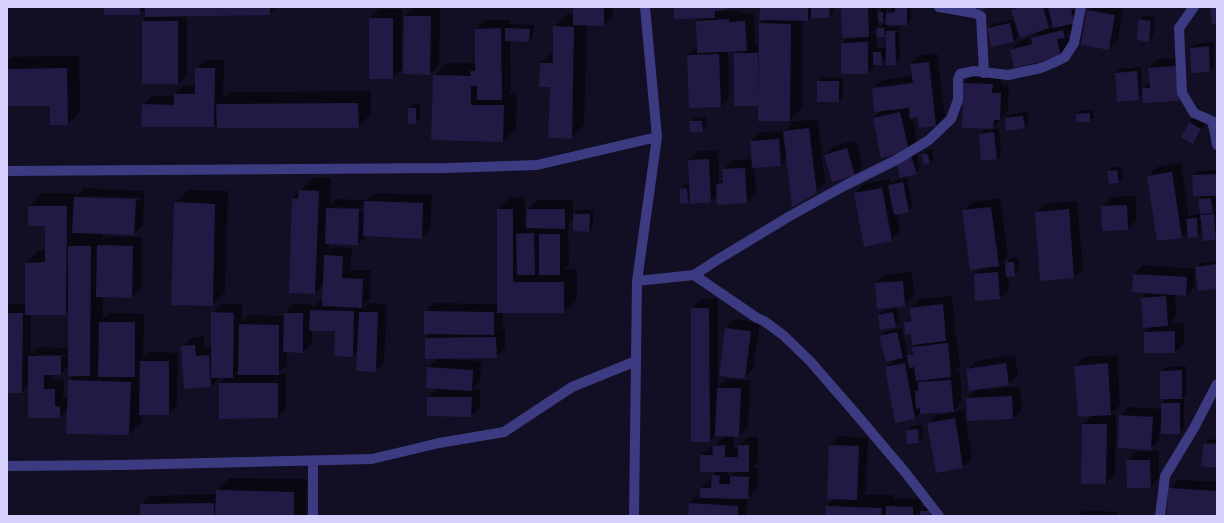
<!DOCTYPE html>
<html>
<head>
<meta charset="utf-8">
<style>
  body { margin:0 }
  #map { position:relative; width:1224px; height:523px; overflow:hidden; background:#120e23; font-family:Quicksand,sans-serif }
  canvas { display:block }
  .frame { position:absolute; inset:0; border:8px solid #d5d0fe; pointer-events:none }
</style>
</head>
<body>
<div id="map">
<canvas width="1224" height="523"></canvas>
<div class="frame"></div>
</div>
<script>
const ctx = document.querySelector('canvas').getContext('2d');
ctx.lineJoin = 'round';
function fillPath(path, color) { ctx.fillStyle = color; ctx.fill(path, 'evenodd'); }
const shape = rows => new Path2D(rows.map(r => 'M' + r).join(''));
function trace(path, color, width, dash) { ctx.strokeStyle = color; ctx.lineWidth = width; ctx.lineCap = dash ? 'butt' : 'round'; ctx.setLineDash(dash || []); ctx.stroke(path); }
const shadow = shape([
  [105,7,276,7,270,14,187,15,187,75,178,84,143,21,148,16,146,8,140,14],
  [414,7,440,8,439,65,430,74,405,16],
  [574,7,613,7,613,16,604,25,587,25,584,125,571,138,541,63,554,50,554,27,567,14,574,14],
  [675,7,729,7,725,11,738,11,738,13,754,13,755,41,752,44,760,45,760,23,764,19,761,7,834,7,833,13,829,17,811,17,807,20,803,20,802,107,790,120,759,103,757,105,735,53,738,50,728,51,729,97,720,106,688,55,697,46,697,21,701,17],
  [843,7,877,7,878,27,871,34,876,34,877,50,878,48,887,48,887,34,884,36,878,29,883,24,887,24,887,17,883,21,879,12,884,8,887,8,887,13,892,9,896,8,896,7,911,7,911,20,906,24,888,24,889,30,891,27,899,27,899,30,890,30,890,32,899,32,900,59,895,64,887,58,881,64,877,64,868,73,842,43,849,37,842,9],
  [1016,7,1082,7,1072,22,1073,28,1067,34,1070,47,1061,56,1011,50,1020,41,1031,38,1040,30,1016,25,1018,36,1014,41,988,28,993,24,1015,19,1012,11],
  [1053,23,1054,26,1049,27,1051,24],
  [1092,7,1123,7,1118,40,1109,49,1088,11],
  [379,9,402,9,402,69,393,78,370,78,370,18],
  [1144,16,1155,17,1153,36,1149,41,1139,20],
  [485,20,510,20,510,24,534,25,533,36,529,41,510,41,511,90,508,93,517,93,516,128,503,141,432,139,434,76,447,63,476,63,476,29],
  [1213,42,1214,66,1210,71,1191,48,1195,44],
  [937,53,945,116,936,125,919,116,912,117,917,141,908,150,874,118,882,110,873,89,882,80,913,76,911,64,920,55],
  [79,56,80,111,68,124,51,104,7,105,7,62,12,57],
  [1185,57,1187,91,1178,100,1143,94,1138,99,1116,73,1120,69,1141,67,1142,90,1150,82,1149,68,1158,59],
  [205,60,224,60,223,99,230,92,371,91,371,114,358,127,218,123,214,126,143,105,152,96,175,96,175,94,184,85,196,85,196,69],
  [973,74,1001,75,1001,84,1009,85,1008,110,992,129,964,83],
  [822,77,843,77,843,97,839,101,818,82],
  [414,104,420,104,420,119,415,123,409,109],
  [1081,110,1094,110,1094,117,1090,121,1077,114],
  [1027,112,1029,123,1025,128,1006,118,1010,114],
  [695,117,706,117,707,126,703,131,690,122],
  [1194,118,1205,124,1197,138,1193,143,1190,123],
  [818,119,825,183,816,192,787,158,781,165,754,167,756,194,747,202,718,194,711,201,690,199,687,202,681,189,685,185,690,184,689,160,698,151,718,150,719,183,724,178,723,170,732,161,752,159,751,141,760,132,784,131,793,122],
  [999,128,1001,154,997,159,980,134,984,130],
  [856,140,863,166,854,175,825,155,834,146],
  [931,149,934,158,929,162,922,155,926,151],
  [916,152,920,168,916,173,897,161],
  [1181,163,1189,218,1191,215,1201,214,1199,200,1203,195,1193,175,1198,171,1217,170,1217,195,1215,195,1217,208,1214,211,1217,210,1217,238,1216,239,1203,231,1198,236,1188,230,1182,237,1148,176,1157,167],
  [1113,167,1121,167,1123,178,1118,182,1108,172],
  [312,178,331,178,330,205,336,199,367,200,374,193,432,195,430,229,421,238,366,236,358,244,329,243,329,252,334,247,352,248,350,270,371,270,370,298,363,305,363,309,368,303,387,304,384,362,375,371,358,351,353,356,336,330,312,330,312,343,303,352,287,351,287,365,278,374,286,374,286,409,277,417,220,418,220,383,226,377,220,377,211,386,182,347,191,338,204,336,204,347,212,347,212,313,221,304,242,304,242,323,249,315,285,316,285,313,294,304,312,305,312,309,320,301,323,301,324,284,315,293,293,199],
  [334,207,364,208,364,210,334,209],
  [240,370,239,374,235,374],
  [907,178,913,207,908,211,897,213,900,231,891,240,855,193,864,184,890,179,891,183,894,181],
  [84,188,144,191,143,225,134,234,103,233,103,240,107,237,142,237,141,288,132,297,103,296,103,319,109,313,144,314,143,359,150,352,178,353,177,405,168,414,142,414,142,422,129,434,68,409,60,417,29,384,21,392,7,392,7,304,26,304,26,263,39,250,46,250,46,225,29,206,42,193,78,194],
  [82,196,141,198,140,200,82,198],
  [69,310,69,348,38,347,31,355,31,314,66,314],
  [37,355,66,355,66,357,37,357],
  [69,365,75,375,69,381,69,398,63,398,64,381,52,380,53,374,61,374],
  [188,190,228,191,225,292,212,305,175,203],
  [1136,196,1136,220,1127,229,1102,206,1111,197],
  [510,197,525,197,525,225,527,225,528,209,537,200,573,200,573,215,578,210,594,210,593,226,589,231,574,218,567,225,568,225,569,265,564,269,577,269,577,299,564,312,503,312,503,325,499,329,505,329,505,348,496,357,454,358,454,360,482,361,480,381,472,389,480,389,480,407,471,416,428,415,428,397,438,388,428,368,438,358,426,338,431,333,425,312,434,303,498,304,498,210],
  [1000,198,1008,256,1000,264,1006,263,1011,258,1018,258,1019,271,1014,275,1008,276,1009,289,1000,298,976,300,975,274,981,268,963,211,972,202],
  [1077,201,1083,269,1074,277,1036,213,1045,204],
  [1217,261,1217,288,1195,271,1195,286,1186,295,1175,294,1176,316,1170,323,1184,323,1184,343,1175,352,1145,332,1150,326,1142,298,1148,292,1134,274,1143,265,1196,269,1201,263],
  [912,272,914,296,905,305,876,284,885,275],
  [952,296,955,331,951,335,956,335,960,367,955,371,960,371,962,402,952,412,964,410,972,458,963,467,928,424,937,415,949,413,948,411,921,412,914,418,886,367,895,359,880,336,885,332,902,328,907,353,903,357,908,356,913,351,913,348,917,343,905,322,911,316,911,308,920,299],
  [701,299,718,299,718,388,727,379,750,380,748,427,739,436,734,436,734,449,739,449,739,446,748,437,758,437,758,462,752,468,758,468,757,489,747,498,746,516,689,516,690,503,699,494,701,495,701,488,710,479,713,479,713,476,717,471,701,456,710,447,714,447,724,436,715,435,709,441,692,308],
  [728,471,737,471,732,475,728,475],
  [897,308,900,322,895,326,879,315,883,311],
  [735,319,760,323,753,369,744,378,726,328],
  [1015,355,1018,375,1009,384,985,387,985,389,1020,387,1022,409,1013,418,967,398,977,389,967,370,976,361],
  [1117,355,1120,405,1109,415,1116,415,1115,474,1106,483,1082,483,1083,424,1092,415,1075,366,1084,357],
  [1186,366,1186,394,1181,399,1184,399,1184,429,1179,433,1160,428,1159,440,1150,449,1120,416,1129,407,1162,409,1162,403,1167,398,1161,398,1161,371,1166,367],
  [922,425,923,438,918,442,907,430,912,426],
  [839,436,868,438,866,490,862,494,894,495,894,500,896,498,922,499,921,511,925,507,934,507,934,516,826,516,827,506,835,498,830,445],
  [1209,439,1217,440,1217,467,1205,443],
  [1159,451,1159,478,1151,487,1127,461,1136,452],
  [229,478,307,479,306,516,141,516,141,505,150,496,217,494,217,491],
  [1178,480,1217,482,1217,516,1168,516,1169,489],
  [1083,510,1118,512,1118,516,1077,516]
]);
const building = shape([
  [104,7,140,7,140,15,104,15],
  [145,7,270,7,270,15,145,17],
  [573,7,604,7,604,26,573,25],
  [674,7,727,7,727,10,715,11,715,18,674,19],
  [760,7,808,7,808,21,759,20],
  [811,7,830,7,829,18,811,18],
  [868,7,869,37,842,38,841,8],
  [895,7,907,7,907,25,886,25,886,13,895,12],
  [977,7,992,7,979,11],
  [1022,7,1043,7,1049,28,1020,38,1011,10],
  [1048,7,1080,7,1071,10,1075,23,1053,28],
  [1210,7,1217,7,1217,24,1212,25],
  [1087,10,1115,15,1109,50,1081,45],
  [878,12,883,12,883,22,879,22],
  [404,16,431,16,430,75,403,74],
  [369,18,393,18,393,79,369,79],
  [729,19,729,22,745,21,747,51,697,53,696,21],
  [1138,19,1151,21,1149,42,1137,40],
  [142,21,178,21,178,84,142,84],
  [759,23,791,24,790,121,758,121,758,106,734,106,734,53,758,53,758,103],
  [1010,23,1014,42,991,47,987,28],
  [553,26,574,27,572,139,548,138,550,87,539,87,540,63,553,63],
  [501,28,502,100,477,100,477,86,471,86,471,105,504,105,503,142,431,140,433,75,471,76,470,71,475,71,475,29],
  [505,28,530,29,529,42,505,41],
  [877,28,884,28,885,37,877,37],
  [1063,30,1065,38,1057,39,1061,57,1014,68,1010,50,1032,44,1031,38],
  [886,31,895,31,896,65,886,65],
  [868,42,868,74,841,74,841,43],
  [1209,46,1210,72,1191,73,1190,48],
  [873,52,881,52,882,65,873,65],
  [719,54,721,107,689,108,687,55],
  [929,62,936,126,919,128,918,117,910,119,909,108,874,112,872,88,913,83,910,64],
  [1176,66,1179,101,1143,103,1142,88,1150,88,1148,68],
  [67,68,68,125,50,125,50,106,7,106,7,69],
  [195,68,215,68,214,127,141,127,142,104,174,105,174,94,195,94],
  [1137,71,1139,100,1117,102,1115,73],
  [817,81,839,81,839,102,817,102],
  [963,83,993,84,992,93,1001,93,1000,120,994,120,993,129,962,128],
  [358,103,359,128,217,128,216,104],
  [408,108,416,108,416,124,408,124],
  [900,112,909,151,881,158,873,118],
  [1090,113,1090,122,1076,122,1076,114],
  [1023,116,1025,128,1006,131,1005,118],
  [689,121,702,121,703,132,690,132],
  [1189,122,1201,129,1193,144,1181,137],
  [809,128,817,193,792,207,783,131],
  [994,132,997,159,981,161,979,134],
  [779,139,781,166,752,168,750,141],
  [847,148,855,176,832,182,824,155],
  [927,153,930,163,924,165,921,155],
  [911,156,917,174,900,178,896,161],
  [709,159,711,202,690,204,688,160],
  [745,168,747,203,717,205,716,184,723,183,722,169],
  [1117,170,1119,183,1109,184,1107,171],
  [1172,172,1182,238,1157,241,1147,176],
  [1217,174,1217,196,1193,196,1192,175],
  [903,182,909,212,894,215,888,185],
  [687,188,688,203,680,204,680,189],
  [882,188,892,241,864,247,854,193],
  [299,190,319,191,315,294,289,293,292,198,298,199],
  [74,197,136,199,134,235,72,233],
  [1211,198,1213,213,1200,214,1198,199],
  [364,201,423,203,422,239,363,236],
  [174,202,215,204,213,306,171,305],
  [1127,205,1128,230,1102,231,1101,206],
  [28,206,67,206,66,315,25,315,25,263,45,262,45,226,28,226],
  [991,207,999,266,970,270,962,210],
  [326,208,359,209,358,245,325,244],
  [497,209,513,209,513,282,564,282,564,313,497,313],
  [527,209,565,209,565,229,526,228],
  [1069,209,1074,278,1040,281,1035,212],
  [573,214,590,214,589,232,573,231],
  [1214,214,1216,240,1203,241,1200,215],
  [1197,218,1198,237,1188,238,1186,219],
  [534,233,535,275,517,275,516,234],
  [539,234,560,234,560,275,539,275],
  [97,245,133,246,132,298,96,297],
  [68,246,91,246,90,376,68,376],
  [324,255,343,256,342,278,363,279,362,308,322,306],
  [1005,262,1014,262,1015,276,1006,277],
  [1217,264,1217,289,1198,291,1195,267],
  [998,272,1000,299,975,301,974,274],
  [1133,274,1187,277,1186,296,1132,292],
  [903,281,905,306,877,309,875,283],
  [1166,296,1168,326,1143,328,1141,298],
  [943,304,946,341,912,345,911,334,905,334,904,322,911,321,910,308],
  [691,308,709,308,710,442,691,442],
  [310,310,354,311,353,357,334,356,335,331,309,331],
  [424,311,494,312,494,335,424,334],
  [211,312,234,313,233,378,211,378],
  [359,312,378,312,376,372,356,371],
  [893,312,896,327,880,330,878,315],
  [7,313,23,313,22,393,7,393],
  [284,313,303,313,303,353,283,352],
  [99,322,135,322,135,377,98,377],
  [239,324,279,325,279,375,238,375],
  [725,328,751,331,745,379,719,376],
  [1175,331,1175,353,1144,353,1144,332],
  [897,332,903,358,886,362,879,336],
  [496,337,497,358,425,359,425,338],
  [948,343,951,377,916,381,914,367,909,368,907,355,913,354,912,347],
  [195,345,196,356,209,355,211,387,184,389,181,346],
  [28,356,61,356,61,375,44,375,44,389,55,389,55,406,60,407,60,418,28,418],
  [140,361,169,361,169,415,139,415],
  [905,363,915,419,895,423,885,367],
  [1006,363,1009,385,969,391,966,369],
  [1108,363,1111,415,1078,417,1074,366],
  [427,367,473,370,472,391,426,388],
  [1182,370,1182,399,1160,399,1160,371],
  [68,380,131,382,129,435,66,434],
  [951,380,954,412,920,414,920,408,916,409,915,391,918,391,918,382],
  [219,383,278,383,278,418,219,419],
  [717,388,741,388,739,437,715,436],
  [1012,396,1013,419,967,421,966,398],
  [427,397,472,397,471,417,427,416],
  [1161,403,1180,403,1180,434,1161,434],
  [1119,415,1153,417,1151,450,1118,448],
  [955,418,963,468,936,473,927,423],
  [1082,424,1107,424,1106,484,1081,484],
  [918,429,919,443,907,444,906,430],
  [1204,443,1217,444,1217,468,1201,466],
  [725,445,725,457,738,457,738,445,749,445,749,472,700,472,700,455,713,455,712,446],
  [829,445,859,446,857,500,827,499],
  [1126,460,1150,460,1151,488,1127,488],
  [712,475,720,476,719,484,730,484,730,476,749,477,748,499,700,498,700,488,711,488],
  [1168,488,1217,491,1217,516,1167,516],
  [216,490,294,492,294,516,215,516],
  [214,503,214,516,140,516,140,504],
  [689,503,738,506,738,516,688,516],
  [826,506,882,508,881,516,825,516],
  [886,506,913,507,913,516,886,516],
  [920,511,930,511,930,516,920,516]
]);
const minor = shape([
  [939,7,974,13,981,16,984,73],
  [1194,7,1179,28,1182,93,1194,113,1212,121,1215,133,1217,145],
  [7,171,448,168,537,165,657,137],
  [694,275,717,260,790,216,844,186,898,159,929,140,951,119,958,100,958,79,960,74,974,71,1008,75,1041,68,1053,63,1065,57,1074,43,1081,7],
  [637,281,694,275,757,318,764,321,783,335,810,361,856,414,905,472,939,516],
  [313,461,313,516],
  [7,466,122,465,372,459,439,443,504,432,572,387,636,361],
  [634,516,637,281,657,137,645,7],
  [1160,516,1165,476,1194,428,1217,384]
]);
fillPath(shadow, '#0007');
fillPath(building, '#221a44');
trace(minor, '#3c3a81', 10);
</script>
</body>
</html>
